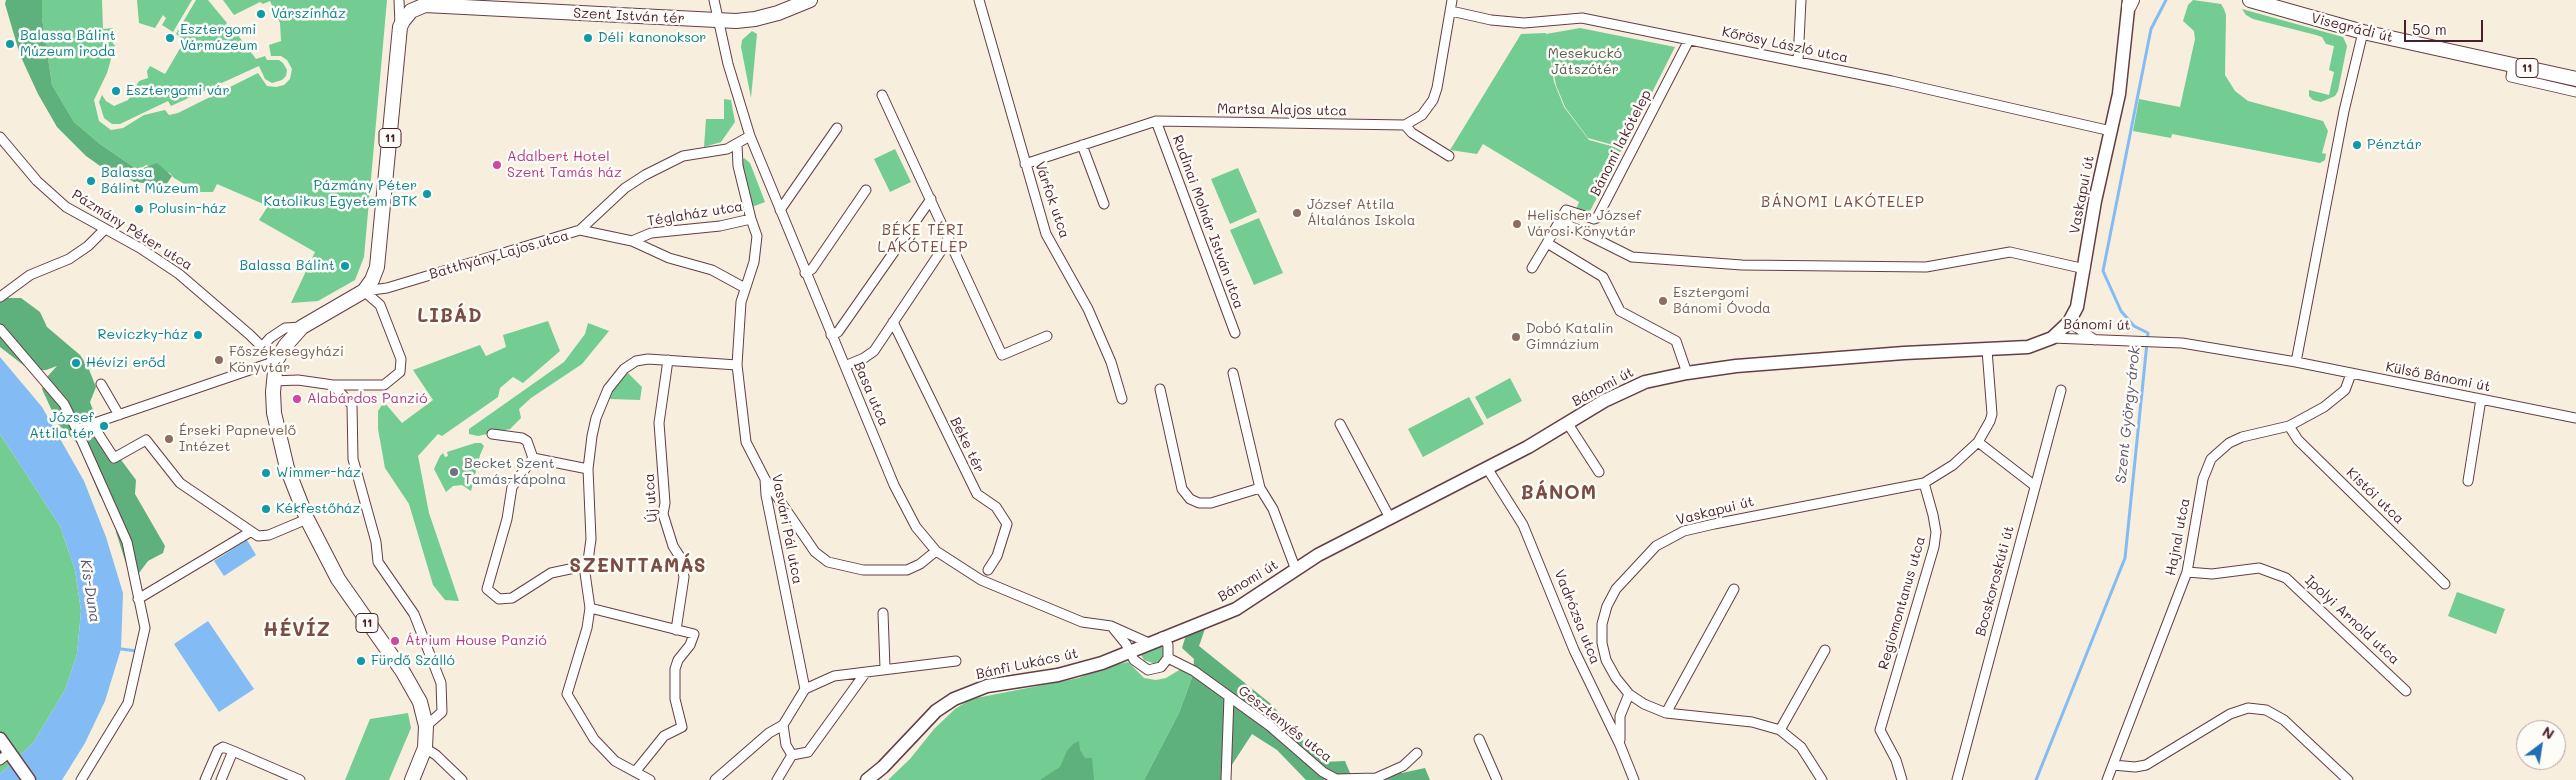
<!DOCTYPE html>
<html>
<head>
<meta charset="utf-8">
<style>
  body { margin:0 }
  #map { position:relative; width:2576px; height:780px; overflow:hidden; background:#f7eedd; font-family:Mali,sans-serif }
  canvas { display:block }
  .north { position:absolute; left:2516px; top:720px; width:50px; height:50px; box-sizing:border-box; background:#fdfcf7; border:1px solid #b5a4a5; border-radius:50%; rotate:31deg; font-size:14px; font-weight:700; line-height:20px; text-align:center; color:#4a1f2b }
  .north::after { content:''; display:block; margin:auto; width:18px; height:22px; background:#1f6fb2; clip-path:polygon(50% 0,100% 100%,50% 72%,0 100%) }
  .scale { position:absolute; left:2404px; top:20px; width:79px; height:22px; box-sizing:border-box; border:2px solid #4a1f2b; border-top:0; padding-left:6px; font-size:15px; line-height:18px; white-space:nowrap; color:#4a1f2b; -webkit-text-stroke:4px #fdfcf7; paint-order:stroke }
</style>
</head>
<body>
<div id="map">
<canvas width="2576" height="780"></canvas>
<div class="north">N</div>
<div class="scale">50 m</div>
</div>
<script>
const ctx = document.querySelector('canvas').getContext('2d');
ctx.lineJoin = 'round';
function fillPath(path, color) { ctx.fillStyle = color; ctx.fill(path, 'evenodd'); }
const shape = rows => new Path2D(rows.map(r => 'M' + r).join(''));
function trace(path, color, width, dash) { ctx.strokeStyle = color; ctx.lineWidth = width; ctx.lineCap = dash ? 'butt' : 'round'; ctx.setLineDash(dash || []); ctx.stroke(path); }
function drawText(font, color, halo, rows, align = 'center') {
  ctx.font = font + ' Mali,sans-serif'; ctx.lineWidth = 5; ctx.setLineDash([]); ctx.textBaseline = 'middle'; ctx.strokeStyle = halo; ctx.fillStyle = color; for (const [text, x, y, turn = 0] of rows) {
    ctx.save(); ctx.translate(x, y); ctx.rotate((+turn || 0) * Math.PI / 180); ctx.textAlign = isNaN(turn) ? turn : align; if (halo) ctx.strokeText(text, 0, 0); ctx.fillText(text, 0, 0); ctx.restore();
  }
}
const green = shape([
  [42,0,102,0,103,29,113,28,113,44,115,45,107,73,94,100,99,121,111,130,123,128,144,115,165,110,169,115,178,113,258,73,267,86,276,87,284,85,290,79,292,69,287,60,281,56,271,56,269,45,281,41,280,23,270,1,263,4,260,2,234,15,223,0,387,0,364,257,355,280,318,301,291,303,315,252,259,220,268,206,217,184,213,192,198,192,174,178,170,173,146,165,138,170,100,144,74,122,52,85,42,18],
  [137,0,192,0,173,32,162,25,166,18,163,15,155,28,139,23],
  [196,0,208,0,227,23,222,28,228,34,234,30,256,59,265,56,267,60,279,60,283,63,287,70,286,76,282,80,272,83,265,79,259,66,171,106,168,101,120,124,112,124,104,118,99,102,102,95,106,101,114,106,128,100,139,81,148,78,147,71,150,66,165,74,185,40,176,34],
  [2193,0,2221,4,2224,9,2226,15,2225,75,2235,91,2248,101,2323,121,2328,131,2322,153,2326,154,2325,160,2320,163,2172,134,2171,138,2133,131,2139,99,2180,107,2195,39,2194,31,2183,21,2188,5],
  [2242,9,2343,37,2347,46,2338,91,2335,96,2321,102,2313,100,2309,96,2309,90,2329,95,2334,72,2329,70,2334,46,2326,44,2322,37,2316,35,2253,19,2246,15],
  [1580,28,1675,47,1624,148,1588,138,1565,107,1556,85,1546,34],
  [752,31,757,34,751,98,741,47,742,40],
  [1546,33,1554,82,1564,107,1589,140,1622,149,1589,213,1576,209,1579,202,1483,144,1477,154,1450,150,1521,34],
  [724,99,731,100,735,122,721,142,704,147,706,119,724,119],
  [895,149,911,182,890,192,874,159],
  [744,158,750,163,765,202,752,207,741,163],
  [1238,168,1257,212,1230,224,1211,179],
  [1259,218,1283,273,1254,285,1230,230],
  [548,321,560,351,523,383,513,377,500,388,498,397,442,436,438,434,418,456,429,513,459,601,445,600,433,585,409,504,385,468,378,429,378,411,384,402,402,423,433,400,413,370,480,345,486,356,506,347,503,335],
  [588,323,609,331,582,364,531,398,519,409,521,418,510,429,478,436,469,434,469,429,564,362,585,334],
  [628,373,642,387,640,400,610,399,611,393],
  [1510,378,1522,401,1487,419,1475,397],
  [1469,397,1484,424,1423,457,1408,429],
  [0,434,60,526,75,570,81,611,77,654,65,690,33,743,0,774],
  [475,443,481,443,484,446,480,455,471,491,462,485,453,486,446,492,434,469,440,456,443,453,445,457,448,456,447,452],
  [2457,592,2505,609,2496,634,2448,616],
  [1161,642,1164,652,1160,662,1155,664,1144,660,1137,647],
  [1128,662,1144,678,1156,680,1166,678,1181,669,1193,675,1179,713,1144,780,888,780,910,759,934,729,955,709,971,699,1079,678,1101,668],
  [408,713,411,728,389,780,345,780,370,719]
]);
const forest = shape([
  [6,0,42,0,42,18,52,85,74,122,100,144,138,170,157,163,172,176,166,185,134,182,113,169,110,173,86,156,57,127,38,94,20,55,5,4],
  [0,298,21,298,40,312,47,327,80,355,88,367,96,387,90,402,93,410,110,445,136,480,135,494,165,546,163,553,148,561,136,577,128,570,116,532,115,508,112,498,100,496,78,444,58,424,42,389,47,377,57,366,46,370,31,371,0,347],
  [1206,626,1199,646,1271,704,1322,762,1345,761,1353,780,1306,780,1277,750,1252,734,1222,780,1144,780,1179,713,1193,675,1194,659,1182,648,1186,635],
  [1079,741,1080,750,1085,758,1092,758,1094,780,1040,780,1060,767,1067,751,1073,744],
  [1391,768,1402,773,1425,768,1430,780,1378,780]
]);
const water = shape([
  [0,357,42,407,84,481,106,537,123,593,121,649,105,701,85,743,62,780,0,780,0,774,33,743,65,690,77,654,81,611,75,570,60,526,0,434],
  [247,540,256,555,224,576,214,561],
  [208,621,254,689,219,712,174,644]
]);
const stream = shape([
  [121,649,137,651],
  [2036,780,2125,558,2148,333,2134,326,2121,311,2103,271,2151,29,2166,0]
]);
const street = shape([
  [399,0,400,25],
  [714,0,728,64,750,136,894,485,916,527,936,551,981,580,1082,622,1111,626,1149,643],
  [979,0,1046,234,1088,309,1111,362,1122,399],
  [1451,11,1491,20,1524,23,1582,18,1892,81,2111,131],
  [1798,61,1801,0],
  [2513,65,2511,77,2576,92],
  [882,95,1002,355,1047,336],
  [1156,121,1235,333],
  [1405,125,1412,133,1449,156],
  [0,137,37,181,66,207,140,248,179,274,250,335,276,361,83,427],
  [737,144,738,166,751,219],
  [1082,145,1104,204],
  [1025,164,1156,121,1405,125,1422,115,1433,100,1437,88,1452,0],
  [780,210,837,128],
  [1560,221,1632,257,1742,265,1926,267,2010,252,2085,269],
  [580,230,632,241,669,258,712,270,745,288],
  [632,241,651,233,720,226,751,219,757,236,754,262,741,302,737,365,746,442,765,479,766,495,805,689],
  [1532,268,1547,243],
  [805,273,812,269,866,190],
  [364,291,387,288,580,230,625,188,645,175,683,156,727,149,750,136],
  [0,297,30,275,69,259,88,246,105,229],
  [893,322,977,494,996,507,1007,524,997,556,988,570],
  [2069,322,2095,340],
  [0,329,64,404,77,430,127,542,145,628,128,703,81,780],
  [831,335,838,332,931,199],
  [2052,338,2182,343,2296,362,2576,418],
  [262,347,270,338,285,328,302,327],
  [668,360,659,423,665,503,663,514,673,546,680,557,684,577,676,630],
  [2296,362,2344,111,2363,32],
  [845,366,864,358,874,351,949,239],
  [1233,373,1260,488,1273,509,1296,570],
  [1687,373,1676,341,1620,311,1603,277,1547,243,1566,210,1594,219,1597,218,1689,40],
  [273,381,298,380,333,385,384,385,400,372,401,359,380,305,364,291],
  [101,384,119,415],
  [333,385,352,405,353,459,376,542,378,562,414,614,441,683,442,712,426,726],
  [1160,389,1182,489,1190,499,1199,503,1211,503,1260,488],
  [92,424,114,458,146,440,180,483,258,536,269,535,307,519],
  [1340,424,1390,518],
  [1568,424,1599,472],
  [2289,426,2298,440,2445,584],
  [492,434,522,438,527,441,533,458],
  [1978,442,2035,486],
  [533,458,512,487,507,519,487,589,499,599,512,598,551,573,584,566],
  [533,458,588,469],
  [1487,468,1523,525,1574,650,1620,745,1634,780],
  [765,479,815,552,828,562,863,570,907,570,920,564,936,551],
  [2468,481,2481,399],
  [2187,572,2212,574,2259,568,2286,578,2406,691],
  [138,599,250,532],
  [590,608,694,634,690,645,678,660,675,669,675,699,682,727,664,736,635,772],
  [883,613,885,668],
  [1113,628,1126,644,1134,660,1148,670,1161,667,1168,658,1168,645,1162,637],
  [1168,658,1194,671,1270,726,1323,772,1336,779,1376,778,1403,766,1417,753],
  [805,689,834,676,956,661],
  [1666,713,1734,589],
  [783,725,786,745,792,755],
  [1780,730,1825,650],
  [1479,739,1497,780],
  [1620,740,1620,716,1629,694],
  [425,748,436,755,462,780],
  [233,751,300,780],
  [792,755,808,752,866,672],
  [0,760,6,755],
  [2113,765,2135,767,2146,765,2230,714,2248,708,2266,710,2284,720,2348,780],
  [205,780,218,750,223,747,233,751,221,780],
  [650,780,615,761,594,739,567,694,587,628,590,608,584,566,588,561,591,539,588,469,592,436,596,418,608,389,624,369,636,361,648,359,737,365],
  [715,780,769,733,783,725,805,689],
  [777,780,792,755],
  [1226,780,1229,697],
  [1822,780,1801,747,1780,730,1752,722,1666,713,1644,704,1629,694,1616,678,1606,660,1602,643,1602,624,1607,606,1616,589,1656,546,1684,531,1714,524,1924,483,1953,465,1978,442,1990,421,1992,414,1987,350],
  [1902,780,1896,760,1880,730,1934,547,1936,532,1933,515,1924,483],
  [1957,780,2061,390],
  [2107,780,2187,572,2203,479,2211,459,2229,443,2242,437,2289,426,2324,407,2345,390,2351,374]
]);
const secondary = shape([
  [0,739,29,780],
  [867,780,883,767,936,711,954,699,987,686,1058,675,1102,663,1236,609,1318,555,1528,447,1604,401,1645,382,1687,373,1736,366,1904,353,2028,347,2052,338,2069,322,2077,307,2095,201,2119,94,2129,0]
]);
const primary = shape([
  [2250,0,2363,32,2576,79],
  [2129,6,2132,0],
  [412,780,425,748,426,726,420,702,403,672,338,579,307,519,287,468,274,413,273,392,276,361,285,346,302,327,364,291,372,280,377,267,400,27,403,21,411,11,425,5,736,21,755,19,778,13,810,0]
]);
const markers = [
  [261,14,5,"#0f9aa8"],
  [170,38,5,"#0f9aa8"],
  [588,38,5,"#0f9aa8"],
  [10,44,5,"#0f9aa8"],
  [116,91,5,"#0f9aa8"],
  [2357,145,5,"#0f9aa8"],
  [497,165,5,"#d1479c"],
  [91,181,5,"#0f9aa8"],
  [427,194,5,"#0f9aa8"],
  [139,209,5,"#0f9aa8"],
  [1297,213,5,"#8d6e63"],
  [1517,224,5,"#8d6e63"],
  [345,266,5,"#0f9aa8"],
  [1663,301,5,"#8d6e63"],
  [198,335,5,"#0f9aa8"],
  [1516,337,5,"#8d6e63"],
  [219,360,5,"#8d6e63"],
  [76,363,5,"#0f9aa8"],
  [297,399,5,"#d1479c"],
  [104,426,5,"#0f9aa8"],
  [169,439,5,"#8d6e63"],
  [454,472,5,"#6b7280"],
  [266,473,5,"#0f9aa8"],
  [266,509,5,"#0f9aa8"],
  [395,641,5,"#d1479c"],
  [361,661,5,"#0f9aa8"]
];
const shields = [
  [2527,68,22],
  [390,138,22],
  [367,623,22]
];
const shieldNames = [
  ["11",2527,68],
  ["11",390,138],
  ["11",367,623]
];
const cultureNames = [
  ["Várszínház",271,14],
  ["Esztergomi",180,30],
  ["Vármúzeum",180,46],
  ["Balassa Bálint",20,36],
  ["Múzeum iroda",20,52],
  ["Déli kanonoksor",598,38],
  ["Esztergomi vár",126,91],
  ["Pénztár",2367,145],
  ["Balassa",101,173],
  ["Bálint Múzeum",101,189],
  ["Pázmány Péter",417,186,"right"],
  ["Katolikus Egyetem BTK",417,202,"right"],
  ["Polusin-ház",149,209],
  ["Balassa Bálint",335,266,"right"],
  ["Reviczky-ház",188,335,"right"],
  ["Hévízi erőd",86,363],
  ["József",94,418,"right"],
  ["Attila tér",94,434,"right"],
  ["Wimmer-ház",276,473],
  ["Kékfestőház",276,509],
  ["Fürdő Szálló",371,661]
];
const streetNames = [
  ["Szent István tér",629,16,3],
  ["Visegrádi út",2352,28,14],
  ["Kőrösy László utca",1785,45,12],
  ["Martsa Alajos utca",1282,110,1],
  ["Bánomi lakótelep",1621,143,-63],
  ["Vaskapui út",2082,195,-79],
  ["Várfok utca",1052,200,71],
  ["Téglaház utca",695,214,-9],
  ["Rudinai Molnár István utca",1208,222,70],
  ["Pázmány Péter utca",132,230,32],
  ["Batthyány Lajos utca",499,255,-16],
  ["Bánomi út",2097,325,1],
  ["Külső Bánomi út",2438,377,11],
  ["Bánomi út",1603,387,-28],
  ["Basa utca",871,394,67],
  ["Béke tér",967,445,64],
  ["Kistói utca",2375,496,44],
  ["Új utca",651,498,-94],
  ["Vaskapui út",1715,511,-14],
  ["Vasvári Pál utca",787,529,79],
  ["Hajnal utca",2178,537,-79],
  ["Bánomi út",1248,581,-31],
  ["Bocskoroskúti út",1995,581,-75],
  ["Regiomontanus utca",1902,603,-74],
  ["Vadrózsa utca",1577,617,68],
  ["Ipolyi Arnold utca",2352,620,43],
  ["Bánfi Lukács út",1027,664,-12],
  ["Gesztenyés utca",1285,724,38]
];
const parkNames = [
  ["Mesekuckó",1585,54],
  ["Játszótér",1585,70]
];
const hotelNames = [
  ["Adalbert Hotel",507,157],
  ["Szent Tamás ház",507,173],
  ["Alabárdos Panzió",307,399],
  ["Átrium House Panzió",405,641]
];
const educationNames = [
  ["József Attila",1307,205],
  ["Általános Iskola",1307,221],
  ["Helischer József",1527,216],
  ["Városi Könyvtár",1527,232],
  ["Esztergomi",1673,293],
  ["Bánomi Óvoda",1673,309],
  ["Dobó Katalin",1526,329],
  ["Gimnázium",1526,345],
  ["Főszékesegyházi",229,352],
  ["Könyvtár",229,368],
  ["Érseki Papnevelő",179,431],
  ["Intézet",179,447]
];
const worshipNames = [
  ["Becket Szent",464,464],
  ["Tamás-kápolna",464,480]
];
const neighbourhoodNames = [
  ["BÁNOMI LAKÓTELEP",1843,202],
  ["BÉKE TÉRI",923,230],
  ["LAKÓTELEP",923,247]
];
const waterNames = [
  ["Szent György-árok",2128,415,-84],
  ["Kis-Duna",90,591,81]
];
const districtNames = [
  ["LIBÁD",450,316],
  ["BÁNOM",1559,493],
  ["SZENTTAMÁS",638,566],
  ["HÉVÍZ",297,630]
];
fillPath(green, '#73cc92');
fillPath(forest, '#5eb07c');
fillPath(water, '#83bcf4');
trace(stream, '#83bcf4', 3);
trace(street, '#643e46', 11);
trace(secondary, '#643e46', 15);
trace(primary, '#643e46', 16);
trace(street, '#fff', 9);
trace(secondary, '#fff', 12);
trace(primary, '#fff', 14);
for (const [x, y, r, color] of markers) { const dot = new Path2D(); dot.arc(x, y, r, 0, 2 * Math.PI); ctx.fillStyle = color; ctx.fill(dot); trace(dot, '#fdfcf7', 2); }
for (const [x, y, w] of shields) { const box = new Path2D(); box.roundRect(x - w / 2, y - 9.5, w, 19, 4); ctx.fillStyle = '#fdfcf7'; ctx.fill(box); trace(box, '#4a1f2b', 1); }
drawText('bold 12px', '#4a1f2b', null, shieldNames);
drawText('14px', '#0d838f', '#fdfcf7', cultureNames, 'left');
drawText('14px', '#4a1f2b', '#fdfcf7', streetNames);
drawText('14px', '#585c4f', '#fdfcf7', parkNames);
drawText('14px', '#b23c85', '#fdfcf7', hotelNames, 'left');
drawText('14px', '#785e54', '#fdfcf7', educationNames, 'left');
drawText('14px', '#5b616d', '#fdfcf7', worshipNames, 'left');
ctx.letterSpacing = '1px';
drawText('15px', '#7a4d45', '#fdfcf7', neighbourhoodNames);
ctx.letterSpacing = '0px';
drawText('italic 15px', '#5e5671', '#fdfcf7', waterNames);
ctx.letterSpacing = '1px';
drawText('bold 19px', '#7a4d45', '#fdfcf7', districtNames);
ctx.letterSpacing = '0px';
</script>
</body>
</html>
